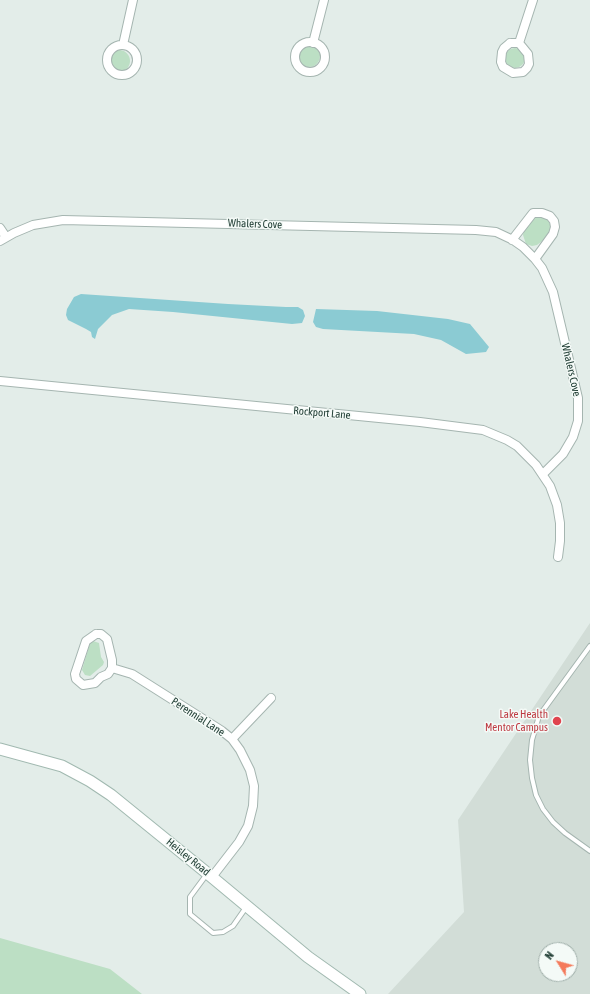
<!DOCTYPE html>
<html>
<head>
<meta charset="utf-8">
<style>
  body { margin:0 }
  #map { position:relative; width:590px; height:994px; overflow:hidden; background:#e3ede9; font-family:"Asap Condensed",sans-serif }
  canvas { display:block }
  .north { position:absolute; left:538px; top:942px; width:40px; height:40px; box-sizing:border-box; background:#f4faf7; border:1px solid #a0afaa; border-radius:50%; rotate:307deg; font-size:11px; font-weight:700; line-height:16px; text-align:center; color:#223f36 }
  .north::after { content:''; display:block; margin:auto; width:14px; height:18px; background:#f47a5b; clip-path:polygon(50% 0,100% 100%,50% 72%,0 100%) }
</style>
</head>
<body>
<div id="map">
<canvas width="590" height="994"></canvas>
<div class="north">N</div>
</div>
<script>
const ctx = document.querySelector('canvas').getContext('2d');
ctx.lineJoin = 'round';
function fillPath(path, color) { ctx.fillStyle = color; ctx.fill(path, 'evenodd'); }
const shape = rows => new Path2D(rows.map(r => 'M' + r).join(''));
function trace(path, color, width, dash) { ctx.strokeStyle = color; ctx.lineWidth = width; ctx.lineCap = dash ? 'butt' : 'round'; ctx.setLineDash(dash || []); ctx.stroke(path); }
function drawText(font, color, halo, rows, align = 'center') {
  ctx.font = font + ' "Asap Condensed",sans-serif'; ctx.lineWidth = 3; ctx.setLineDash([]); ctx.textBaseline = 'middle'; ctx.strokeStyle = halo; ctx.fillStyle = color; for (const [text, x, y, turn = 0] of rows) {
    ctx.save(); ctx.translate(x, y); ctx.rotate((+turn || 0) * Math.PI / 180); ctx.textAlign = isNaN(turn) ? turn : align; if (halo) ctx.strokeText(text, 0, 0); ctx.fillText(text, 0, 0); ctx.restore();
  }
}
const built = shape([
  [590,623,590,994,388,994,464,912,458,820],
  [546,950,570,950,570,974,546,974]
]);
const green = shape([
  '298 56a11 11 0 1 1 22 0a11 11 0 1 1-22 0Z',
  '505 58a10 10 0 1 1 20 0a10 10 0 1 1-20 0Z',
  '108 61a11 11 0 1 1 22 0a11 11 0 1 1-22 0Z',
  [540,215,548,219,551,227,551,231,541,242,537,245,532,246,526,244,523,235,524,230,534,219],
  [93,641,99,643,101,657,104,662,103,665,90,676,85,675,82,670,90,643],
  [0,938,110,969,142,994,0,994]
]);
const water = shape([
  [81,294,228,304,286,307,298,307,303,310,305,316,302,323,292,324,173,312,129,309,112,315,98,329,95,339,92,337,91,332,86,329,68,320,66,315,67,309,74,297],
  [316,309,377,311,448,319,470,324,489,347,486,352,466,354,441,340,414,334,323,329,316,327,313,322]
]);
const lane = shape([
  [590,646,539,716,532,740,530,760,532,778,536,795,543,809,553,822,565,833,590,851],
  [207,874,190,897,190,914,213,933,223,932,233,926,247,906]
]);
const street = shape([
  '295 57a15 15 0 1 1 30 0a15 15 0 1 1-30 0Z',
  [313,43,324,0],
  [510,43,519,43,528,54,529,64,527,68,523,72,513,73,503,67,501,62,502,52,504,48,510,43],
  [519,43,533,0],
  [123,45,133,0],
  '107 60a15 15 0 1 1 30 0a15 15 0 1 1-30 0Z',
  [0,228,6,237],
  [512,240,533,213,542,213,550,216,554,221,555,227,553,234,535,259],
  [0,241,14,233,33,225,63,220,476,230,496,232,513,240,523,247,535,259,542,268,553,292,578,398,578,421,573,437,563,454,543,474],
  [0,381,420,422,483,430,507,440,517,446,536,465,550,486,557,505,560,523,560,541,558,557],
  [96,634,101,634,107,639,112,660,112,668,108,674,101,677,95,683,83,685,76,679,75,674,86,641,96,634],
  [112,668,132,674,222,731,232,739,240,750,250,770,254,786,253,806,248,826,239,842,212,877],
  [232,739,271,698]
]);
const secondary = shape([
  [0,749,62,766,90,781,111,795,207,873,308,957,360,994]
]);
const markers = [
  [557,721,5,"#e0444e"]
];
const streetNames = [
  ["Whalers Cove",255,224,2],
  ["Whalers Cove",571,370,77],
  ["Rockport Lane",322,413,5],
  ["Perennial Lane",198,717,33],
  ["Heisley Road",188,857,39]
];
const healthNames = [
  ["Lake Health",548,715],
  ["Mentor Campus",548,728]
];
fillPath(built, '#d2ddd7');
fillPath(green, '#bcdfc4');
fillPath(water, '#8bcbd3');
trace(lane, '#a5b5b0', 6);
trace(street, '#a5b5b0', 10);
trace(secondary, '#a1b9b0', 13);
trace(lane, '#fff', 4);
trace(street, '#fff', 8);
trace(secondary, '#fff', 11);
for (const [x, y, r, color] of markers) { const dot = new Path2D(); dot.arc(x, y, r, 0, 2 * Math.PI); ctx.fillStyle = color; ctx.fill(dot); trace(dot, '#f4faf7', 1.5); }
drawText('11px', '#223f36', '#f4faf7', streetNames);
drawText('11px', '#be3a42', '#f4faf7', healthNames, 'right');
</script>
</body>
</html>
